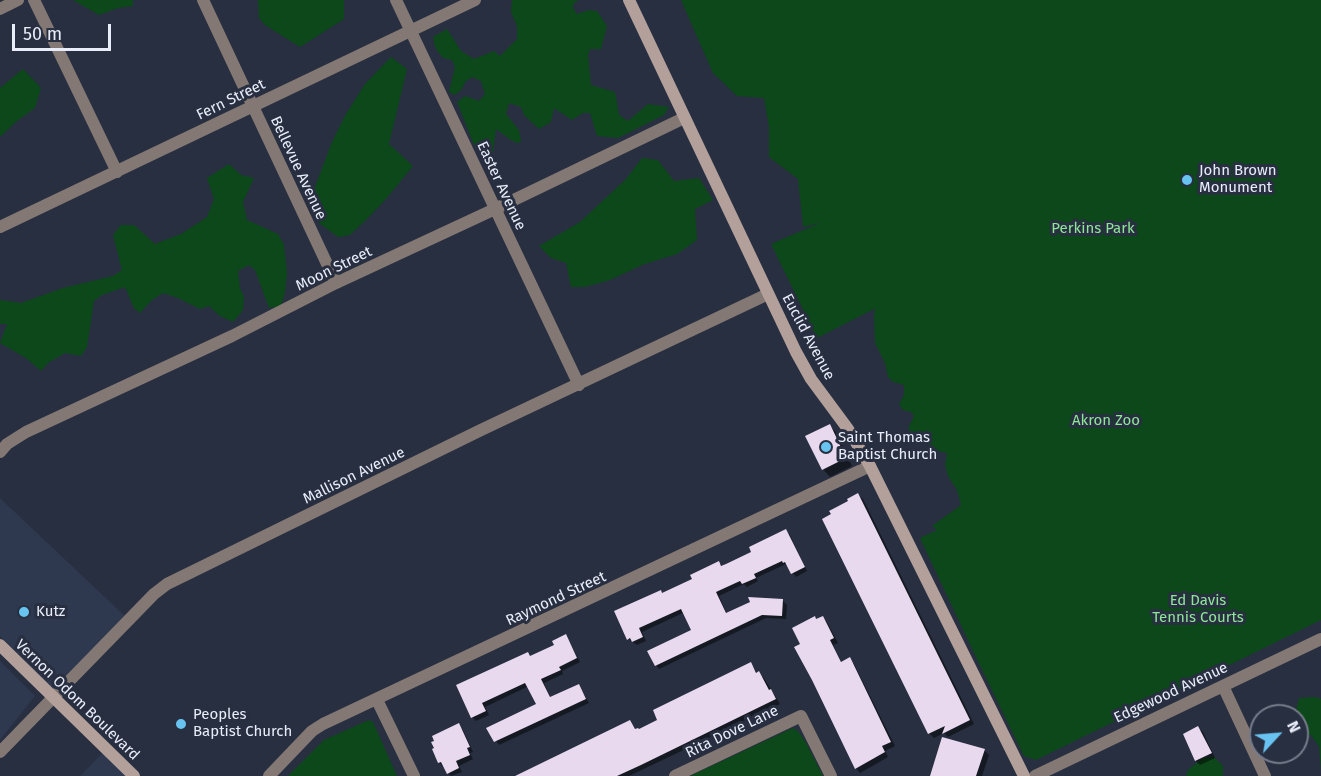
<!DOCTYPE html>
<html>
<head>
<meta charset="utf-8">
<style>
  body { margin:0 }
  #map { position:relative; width:1321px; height:776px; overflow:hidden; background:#282f40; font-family:"Fira Sans",sans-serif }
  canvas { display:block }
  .north { position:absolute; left:1249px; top:704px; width:60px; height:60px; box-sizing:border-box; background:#282f40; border:2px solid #757b8a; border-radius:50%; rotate:64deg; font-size:16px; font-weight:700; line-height:24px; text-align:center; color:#e8edf9 }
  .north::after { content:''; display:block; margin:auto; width:21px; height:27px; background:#69c3f1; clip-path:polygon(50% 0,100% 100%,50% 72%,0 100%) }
  .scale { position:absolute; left:12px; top:24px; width:99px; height:27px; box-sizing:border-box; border:3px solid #e8edf9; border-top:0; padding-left:8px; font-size:18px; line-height:21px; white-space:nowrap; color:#e8edf9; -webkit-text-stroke:4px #282f40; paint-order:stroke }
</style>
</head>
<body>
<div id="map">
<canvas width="1321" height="776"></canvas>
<div class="north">N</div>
<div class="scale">50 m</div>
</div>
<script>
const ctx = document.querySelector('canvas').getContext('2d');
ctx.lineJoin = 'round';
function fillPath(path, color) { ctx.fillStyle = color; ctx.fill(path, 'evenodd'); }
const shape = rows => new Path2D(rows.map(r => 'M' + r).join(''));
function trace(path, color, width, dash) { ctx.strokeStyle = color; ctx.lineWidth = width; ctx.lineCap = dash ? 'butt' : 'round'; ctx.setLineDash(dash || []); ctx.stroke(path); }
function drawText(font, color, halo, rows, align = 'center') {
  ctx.font = font + ' "Fira Sans",sans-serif'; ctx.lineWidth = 6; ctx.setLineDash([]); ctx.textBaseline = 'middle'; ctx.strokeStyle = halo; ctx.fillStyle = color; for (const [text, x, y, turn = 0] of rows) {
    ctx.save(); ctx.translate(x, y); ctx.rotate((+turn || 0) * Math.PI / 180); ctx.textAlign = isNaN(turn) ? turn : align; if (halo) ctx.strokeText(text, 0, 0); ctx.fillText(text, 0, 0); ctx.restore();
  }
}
const built = shape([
  [0,498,126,617,53,690,0,636],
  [0,661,35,696,0,740],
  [106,749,134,776,80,776]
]);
const green = shape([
  [73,0,133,0,133,6,118,8,99,15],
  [258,0,344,0,344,19,300,47,265,25,259,18],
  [512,0,579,0,574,3,573,8,577,14,589,10,597,11,607,26,601,49,590,49,588,55,591,85,615,92,619,115,628,121,648,104,669,107,664,115,618,138,597,136,590,113,583,113,572,120,554,108,551,122,539,129,524,115,521,107,509,103,506,114,519,130,521,142,517,143,511,140,496,129,493,152,485,156,474,145,457,102,465,96,479,101,485,94,481,81,472,77,465,82,462,89,455,95,449,92,455,67,452,60,443,58,439,53,435,47,433,37,447,29,461,51,474,59,494,51,500,56,517,39,517,26,511,12],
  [681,0,1321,0,1321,620,1036,760,1024,756,975,655,920,538,937,530,932,526,961,505,957,490,948,476,945,465,947,453,938,451,929,445,927,435,924,432,915,435,909,434,909,426,914,416,911,412,903,410,899,404,904,395,904,385,893,382,888,377,885,363,875,343,874,313,876,308,817,338,771,244,820,223,803,227,798,179,769,157,769,127,764,98,737,96,713,73],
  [391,57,407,69,389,144,413,166,386,199,367,219,350,235,338,237,319,223,306,197,315,187,332,142,346,114,365,84],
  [23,69,41,88,35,108,17,121,0,137,0,88],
  [642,158,658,160,674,181,699,178,713,200,695,209,697,240,677,254,642,265,610,280,585,287,571,287,566,263,551,258,539,246,580,222,626,179],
  [229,164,241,175,254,178,243,202,247,220,278,234,284,245,287,273,285,293,281,306,269,308,255,270,249,265,238,271,240,288,244,297,243,310,233,322,220,316,209,306,200,309,178,298,163,293,152,300,140,313,134,308,125,287,102,295,94,301,87,347,81,356,65,353,48,363,41,371,26,358,0,343,7,324,0,324,0,300,21,303,63,288,113,276,122,270,113,235,121,225,134,225,155,244,181,234,207,217,214,199,207,178],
  [1315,697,1321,699,1321,770,1319,746,1311,735,1302,735,1297,730,1296,711,1299,698],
  [369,720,373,722,397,776,288,776,324,740],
  [793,728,798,731,805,741,823,776,690,776],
  [1214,757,1223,766,1223,776,1186,776,1188,770,1203,758]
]);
const shadow = shape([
  [830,426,837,433,852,466,830,477,823,469],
  [858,495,863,499,974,724,948,737,944,733,934,738,929,733,850,502],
  [786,531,790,535,807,571,796,577,786,564,756,578,758,581,747,587,744,584,719,596,727,614,783,601,787,605,786,619,766,618,659,669,656,665,693,631,685,612,642,632,646,641,637,645,628,639,660,591,663,594,694,580,719,563,723,567,753,552],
  [823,617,827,622,838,643,833,645,842,663,849,659,854,664,895,746,885,751,888,757,860,773,856,768,796,647,802,645,817,620],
  [566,636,580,662,562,671,563,674,544,683,551,698,579,686,589,703,499,745,488,728,538,705,529,686,485,707,489,715,476,721,472,717,458,686,531,657,556,646],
  [751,664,758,674,764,678,780,704,629,776,516,776,630,722,636,730,639,731],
  [458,725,463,730,473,752,470,753,473,759,459,766,462,772,451,776,439,762],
  [1198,728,1203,732,1215,758,1200,765,1196,761,1185,734],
  [984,750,989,755,982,776,934,776]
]);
const building = shape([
  [830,424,846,458,822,470,805,436],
  [858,493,970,720,942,734,945,726,928,734,822,519,831,514,829,511,848,501,847,499],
  [786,529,805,567,791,574,785,562,783,563,782,561,754,574,756,578,742,584,740,581,716,592,726,613,750,602,748,597,783,599,782,616,762,615,655,666,647,651,691,630,681,609,639,628,643,637,632,642,630,638,627,640,614,611,661,590,662,593,692,579,690,575,719,561,721,566,726,564,751,552,749,547],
  [815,616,816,619,823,616,834,638,830,640,841,662,850,657,891,742,882,746,885,752,855,769,812,680,794,647,800,644,792,628],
  [566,634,577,658,559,667,561,670,541,679,550,697,579,684,586,699,494,742,486,728,536,704,525,683,482,703,486,711,471,718,456,685,528,652,530,656,554,645,552,641],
  [751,662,756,673,759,671,769,690,771,689,776,699,641,765,617,776,515,776,630,720,635,729,638,728,639,729,657,720,653,710],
  [459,723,470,747,467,748,470,755,456,761,459,768,447,774,441,762,438,763,432,749,434,748,431,742,434,741,432,736],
  [1198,726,1212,753,1195,761,1183,734],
  [942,737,985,749,976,776,930,776]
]);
const street = shape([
  [34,0,117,172],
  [203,0,336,283],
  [396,0,579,385],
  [0,9,18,0],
  [0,227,475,0],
  [0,452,7,444,26,432,232,336,336,283,495,209,684,118],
  [1223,686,1265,776],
  [377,700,414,776],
  [0,752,154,594,167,584,481,430,768,294],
  [269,776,312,731,323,724,870,466],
  [675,776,801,716,831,776],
  [1035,776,1321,639]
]);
const secondary = shape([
  [629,0,796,352,811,379,848,429,870,466,1024,776],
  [0,645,134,776]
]);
const markers = [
  [1187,180,6,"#69c3f1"],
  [826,447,6,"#69c3f1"],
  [24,612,6,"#69c3f1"],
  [181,724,6,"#69c3f1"]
];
const streetNames = [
  ["Fern Street",231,100,-26],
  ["Bellevue Avenue",298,168,65],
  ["Easter Avenue",501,186,65],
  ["Moon Street",334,269,-26],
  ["Euclid Avenue",808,337,62],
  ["Mallison Avenue",354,476,-26],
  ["Raymond Street",556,599,-25],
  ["Edgewood Avenue",1171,693,-25],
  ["Vernon Odom Boulevard",77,700,44],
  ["Rita Dove Lane",732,732,-26]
];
const poiNames = [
  ["John Brown",1199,171],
  ["Monument",1199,188],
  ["Saint Thomas",838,438],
  ["Baptist Church",838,455],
  ["Kutz",36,612],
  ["Peoples",193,715],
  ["Baptist Church",193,732]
];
const parkNames = [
  ["Perkins Park",1093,229],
  ["Akron Zoo",1106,421],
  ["Ed Davis",1198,601],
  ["Tennis Courts",1198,618]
];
fillPath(built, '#2e384e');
fillPath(green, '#0c4819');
fillPath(shadow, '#0007');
fillPath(building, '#e8d9ef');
trace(street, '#837874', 12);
trace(secondary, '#b3a09b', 12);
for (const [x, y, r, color] of markers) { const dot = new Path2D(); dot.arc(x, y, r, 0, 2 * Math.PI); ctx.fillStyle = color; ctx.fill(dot); trace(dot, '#282f40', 2); }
drawText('15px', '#e8edf9', '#282f40', streetNames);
drawText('15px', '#e8edf9', '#282f40', poiNames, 'left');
drawText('15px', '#8ee797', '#282f40', parkNames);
</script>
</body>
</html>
